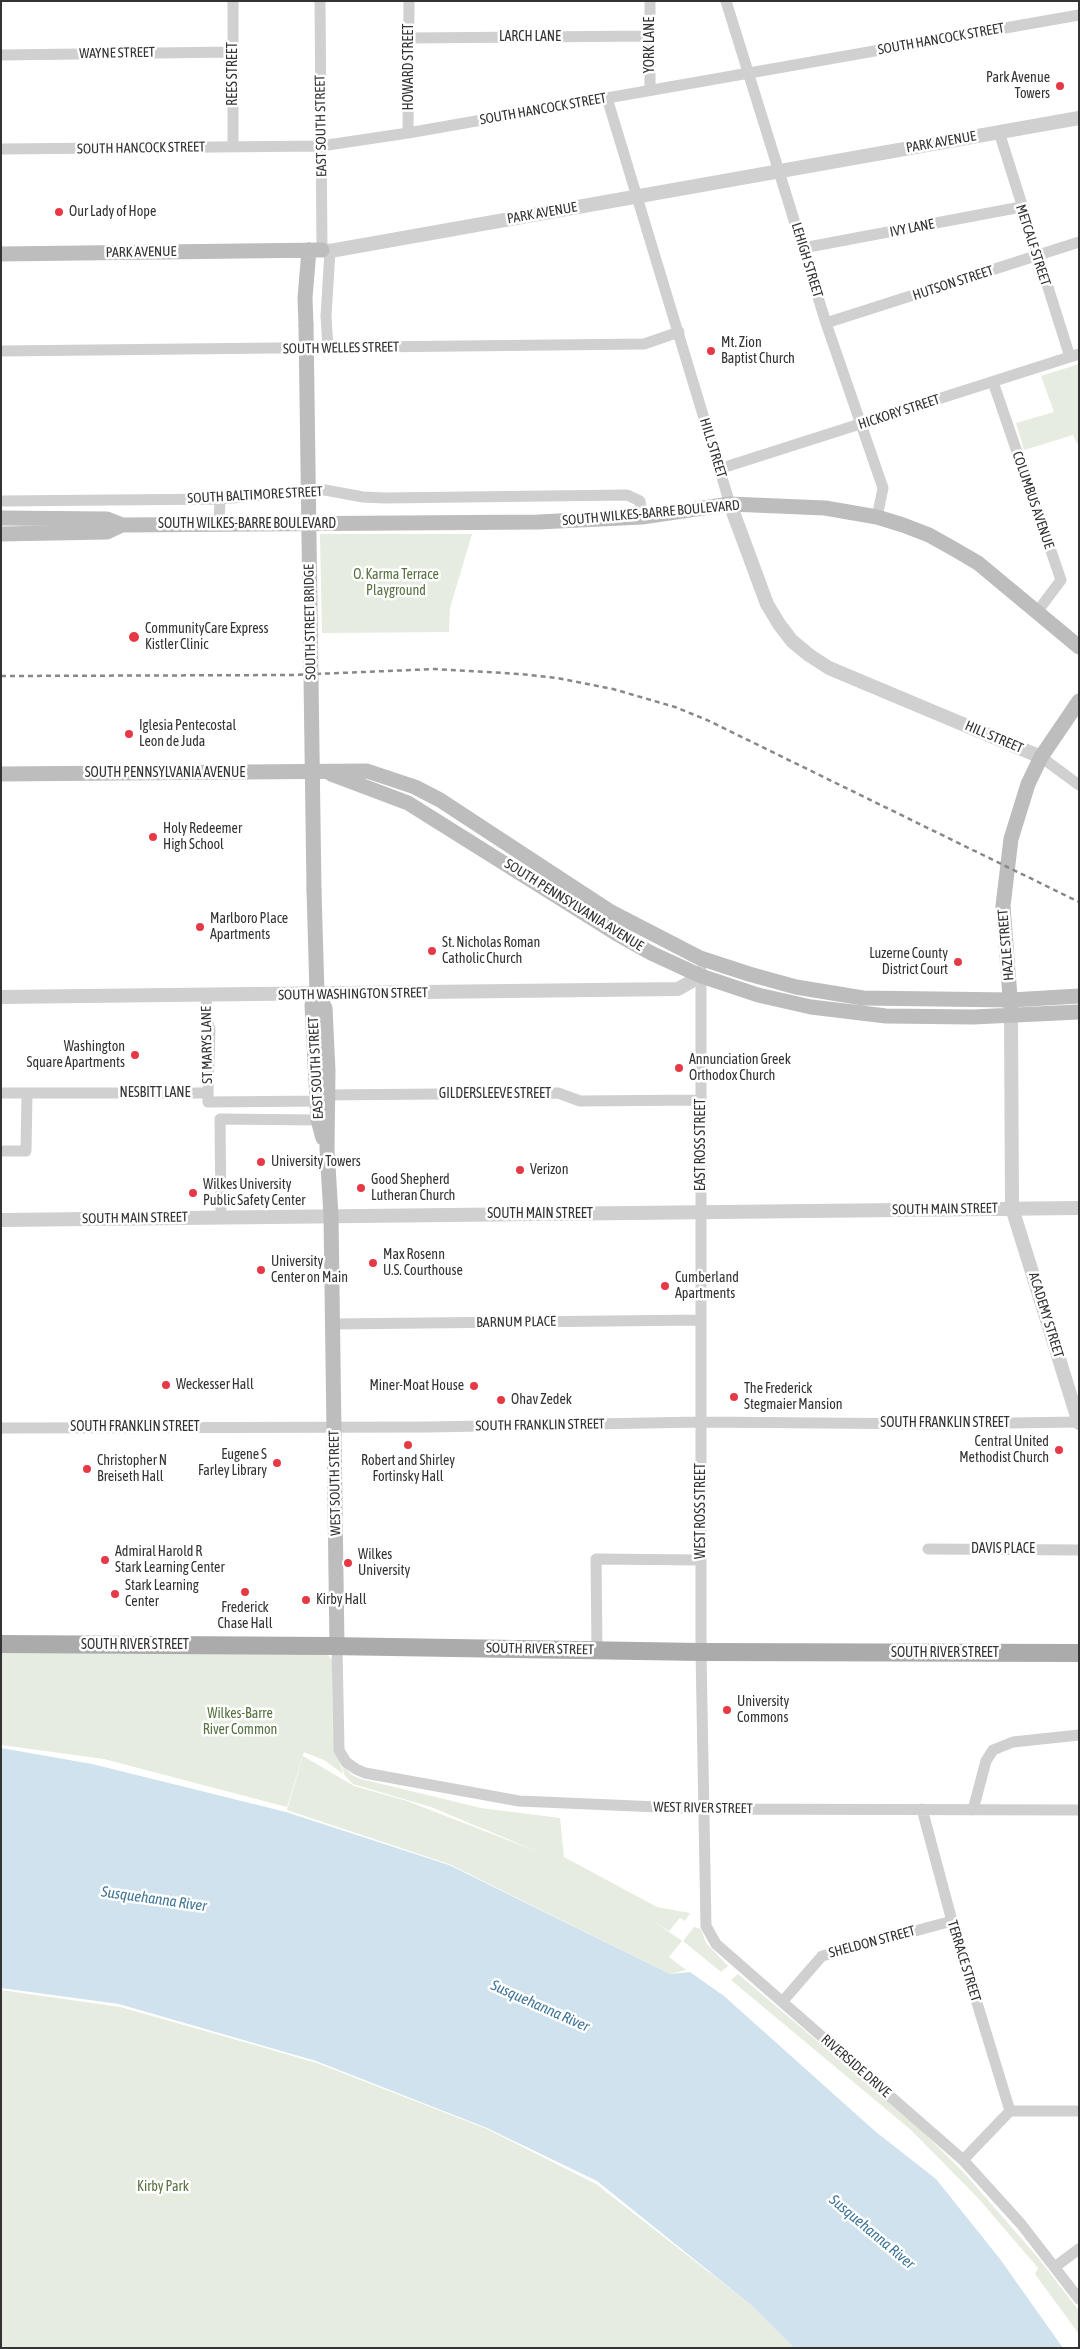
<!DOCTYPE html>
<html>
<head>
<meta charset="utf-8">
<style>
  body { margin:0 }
  #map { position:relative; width:1080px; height:2349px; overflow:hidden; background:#fff; font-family:"Asap Condensed",sans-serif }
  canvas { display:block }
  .frame { position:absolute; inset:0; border:2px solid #333; pointer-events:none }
</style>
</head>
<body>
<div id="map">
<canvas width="1080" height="2349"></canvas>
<div class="frame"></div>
</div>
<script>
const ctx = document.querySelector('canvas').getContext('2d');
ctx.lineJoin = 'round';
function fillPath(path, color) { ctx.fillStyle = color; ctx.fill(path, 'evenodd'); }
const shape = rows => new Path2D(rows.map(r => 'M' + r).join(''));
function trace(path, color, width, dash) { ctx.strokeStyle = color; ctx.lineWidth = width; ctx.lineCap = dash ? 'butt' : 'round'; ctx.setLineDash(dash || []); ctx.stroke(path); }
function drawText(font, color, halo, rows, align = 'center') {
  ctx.font = font + ' "Asap Condensed",sans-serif'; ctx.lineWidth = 5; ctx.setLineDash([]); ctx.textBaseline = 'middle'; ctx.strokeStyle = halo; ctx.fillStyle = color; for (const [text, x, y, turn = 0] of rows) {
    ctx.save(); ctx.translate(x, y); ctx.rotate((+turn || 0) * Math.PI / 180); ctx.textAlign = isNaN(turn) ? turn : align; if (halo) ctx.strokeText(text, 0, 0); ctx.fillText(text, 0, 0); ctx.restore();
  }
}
const green = shape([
  [1079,364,1079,447,1073,435,1024,450,1016,423,1054,412,1041,376],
  [320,534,472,534,450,608,449,632,322,633],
  [1,1652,327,1654,332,1660,333,1739,343,1774,324,1760,304,1752,287,1807,104,1759,1,1745],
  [303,1756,354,1786,407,1801,541,1853,431,1807,353,1784,345,1776,341,1764,352,1775,361,1779,481,1808,560,1818,564,1857,657,1907,690,1913,685,1921,680,1918,669,1931,653,1921,682,1941,669,1957,686,1970,670,1974,449,1864,287,1810],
  [694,1927,701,1929,706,1943,728,1966,721,1972,683,1941],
  [738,1974,916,2125,967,2176,1040,2260,1073,2303,1079,2311,1079,2334,1035,2274,1038,2268,978,2198,911,2130,731,1980],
  [1,1990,120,2007,244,2042,317,2063,487,2129,596,2184,751,2305,794,2348,1,2348]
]);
const water = shape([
  [1,1748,92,1764,286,1812,449,1865,670,1974,690,1972,724,1996,876,2132,936,2179,1000,2259,1063,2348,794,2348,751,2305,597,2181,487,2128,316,2061,119,2004,1,1988]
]);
const minor = shape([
  [233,1,233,147],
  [320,1,322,250],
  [650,1,650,89],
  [726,1,826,323,883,488,877,517],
  [410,38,650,36],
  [1,55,233,52],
  [607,98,730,504],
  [999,132,1070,357],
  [408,133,409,1],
  [1,149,321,146,408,133,1079,15],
  [803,248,1021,207],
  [826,323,1079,242],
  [328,348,326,316,330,251],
  [1,351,644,344,679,332],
  [993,382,1061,580,1037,612],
  [719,469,1079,354],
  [1,501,220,499,325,490,363,497,385,498,627,495,640,501,642,517],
  [219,525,220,499],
  [1041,757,1079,785],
  [701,970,701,1652,706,1926,716,1944,963,2160,1021,2224,1079,2299],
  [206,996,207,1021,210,1029,208,1093],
  [1,1093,208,1093,208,1102,323,1101],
  [321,1095,558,1093,580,1101,701,1100],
  [1,1151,26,1151,27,1094],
  [221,1217,220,1119,318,1120],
  [333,1324,700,1320],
  [1,1428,429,1427,701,1422,940,1424,1079,1422],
  [928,1549,1079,1550],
  [337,1647,339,1750,346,1762,356,1769,365,1773,519,1801,705,1809,1079,1810],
  [597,1650,596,1559,701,1560],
  [922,1809,952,1921,1010,2111],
  [973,1810,986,1761,993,1750,1013,1742,1079,1735],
  [782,2002,822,1956,952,1921],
  [963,2160,1010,2111,1079,2111],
  [1056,2266,1079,2249]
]);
const tertiary = shape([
  [322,250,330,251,1079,118],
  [730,504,767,604,779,624,792,641,809,655,829,668,1041,757],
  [1,997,678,989,701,976],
  [1011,1016,1012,1208,1079,1423],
  [1,1220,1079,1208]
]);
const secondary = shape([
  [1,254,322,250],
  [306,325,305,298,309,250],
  [1,518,107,519,122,525,538,522,642,517,730,504,825,508,877,517,903,525,929,535,954,549,978,563,1079,647],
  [1,534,107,532,122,525],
  [1,774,367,771,415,787,440,800,611,912,700,958,749,974,796,987,863,998,1011,1000,1079,996],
  [331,774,408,803,617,934,651,953,701,976,758,995,811,1007,886,1016,973,1017,1079,1012],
  [314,890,317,994,325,1008,328,1071,327,1149,331,1216,337,1647],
  [317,994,312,1005,318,1120,323,1138],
  [1011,1010,1003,906,1011,839,1028,784,1041,757,1079,701]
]);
const primary = shape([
  [1,1644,329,1646,701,1652,1079,1653]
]);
const rail = shape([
  [1,676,292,675,435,669,520,674,557,678,613,689,675,707,707,720,1079,902]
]);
const secondaryBridge = shape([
  [306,325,314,890]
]);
const markers = [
  [1060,86,5,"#e63946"],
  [59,212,5,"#e63946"],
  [711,351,5,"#e63946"],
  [134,637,6,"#e63946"],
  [129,734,5,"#e63946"],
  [153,837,5,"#e63946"],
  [200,927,5,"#e63946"],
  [432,951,5,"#e63946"],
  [958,962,5,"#e63946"],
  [135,1055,5,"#e63946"],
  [679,1068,5,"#e63946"],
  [261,1162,5,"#e63946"],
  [520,1170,5,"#e63946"],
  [361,1188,5,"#e63946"],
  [193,1193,5,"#e63946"],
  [373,1263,5,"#e63946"],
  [261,1270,5,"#e63946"],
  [665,1286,5,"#e63946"],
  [166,1385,5,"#e63946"],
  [474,1386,5,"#e63946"],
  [734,1397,5,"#e63946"],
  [501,1400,5,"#e63946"],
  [408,1445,5,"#e63946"],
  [1059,1450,5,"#e63946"],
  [277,1463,5,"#e63946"],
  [87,1469,5,"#e63946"],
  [105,1560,5,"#e63946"],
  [348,1563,5,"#e63946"],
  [245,1592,5,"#e63946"],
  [115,1594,5,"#e63946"],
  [306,1600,5,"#e63946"],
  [727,1710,5,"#e63946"]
];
const streetNames = [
  ["LARCH LANE",530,37],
  ["SOUTH HANCOCK STREET",941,39,-10],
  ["YORK LANE",650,45,-90],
  ["WAYNE STREET",117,53,-1],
  ["HOWARD STREET",409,67,-90],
  ["REES STREET",233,74,-90],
  ["SOUTH HANCOCK STREET",543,109,-10],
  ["EAST SOUTH STREET",321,126,-91],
  ["PARK AVENUE",941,142,-10],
  ["SOUTH HANCOCK STREET",141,148,-1],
  ["PARK AVENUE",542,213,-10],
  ["IVY LANE",912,228,-11],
  ["METCALF STREET",1033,245,72],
  ["PARK AVENUE",141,252,-1],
  ["LEHIGH STREET",807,260,73],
  ["HUTSON STREET",953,283,-18],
  ["SOUTH WELLES STREET",341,348,-1],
  ["HICKORY STREET",899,412,-18],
  ["HILL STREET",713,448,73],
  ["SOUTH BALTIMORE STREET",255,495,-3],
  ["COLUMBUS AVENUE",1033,500,71],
  ["SOUTH WILKES-BARRE BOULEVARD",651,513,-5],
  ["SOUTH WILKES-BARRE BOULEVARD",247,524],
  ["SOUTH STREET BRIDGE",310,622,-91],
  ["HILL STREET",994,737,23],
  ["SOUTH PENNSYLVANIA AVENUE",165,773],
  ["SOUTH PENNSYLVANIA AVENUE",574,905,32],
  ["HAZLE STREET",1006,945,-95],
  ["SOUTH WASHINGTON STREET",353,994,-1],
  ["ST MARYS LANE",207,1045,-91],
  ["EAST SOUTH STREET",316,1068,-93],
  ["NESBITT LANE",155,1093],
  ["GILDERSLEEVE STREET",495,1094],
  ["EAST ROSS STREET",701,1145,-90],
  ["SOUTH MAIN STREET",945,1209,-1],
  ["SOUTH MAIN STREET",540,1214],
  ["SOUTH MAIN STREET",135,1218,-1],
  ["ACADEMY STREET",1046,1315,73],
  ["BARNUM PLACE",516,1322,-1],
  ["SOUTH FRANKLIN STREET",945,1423],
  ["SOUTH FRANKLIN STREET",540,1425,-1],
  ["SOUTH FRANKLIN STREET",135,1427],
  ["WEST SOUTH STREET",335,1483,-91],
  ["WEST ROSS STREET",701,1511,-90],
  ["DAVIS PLACE",1003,1549],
  ["SOUTH RIVER STREET",135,1645],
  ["SOUTH RIVER STREET",540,1649,1],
  ["SOUTH RIVER STREET",945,1653],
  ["WEST RIVER STREET",703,1808,1],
  ["SHELDON STREET",872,1942,-15],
  ["TERRACE STREET",964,1961,73],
  ["RIVERSIDE DRIVE",856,2066,41]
];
const poiNames = [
  ["Park Avenue",1050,78,"right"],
  ["Towers",1050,94,"right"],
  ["Our Lady of Hope",69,212],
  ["Mt. Zion",721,343],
  ["Baptist Church",721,359],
  ["CommunityCare Express",145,629],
  ["Kistler Clinic",145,645],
  ["Iglesia Pentecostal",139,726],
  ["Leon de Juda",139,742],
  ["Holy Redeemer",163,829],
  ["High School",163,845],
  ["Marlboro Place",210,919],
  ["Apartments",210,935],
  ["St. Nicholas Roman",442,943],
  ["Catholic Church",442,959],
  ["Luzerne County",948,954,"right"],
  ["District Court",948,970,"right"],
  ["Washington",125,1047,"right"],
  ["Square Apartments",125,1063,"right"],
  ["Annunciation Greek",689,1060],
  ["Orthodox Church",689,1076],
  ["University Towers",271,1162],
  ["Verizon",530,1170],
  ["Good Shepherd",371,1180],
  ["Lutheran Church",371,1196],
  ["Wilkes University",203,1185],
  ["Public Safety Center",203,1201],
  ["Max Rosenn",383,1255],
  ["U.S. Courthouse",383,1271],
  ["University",271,1262],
  ["Center on Main",271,1278],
  ["Cumberland",675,1278],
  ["Apartments",675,1294],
  ["Weckesser Hall",176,1385],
  ["Miner-Moat House",464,1386,"right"],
  ["The Frederick",744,1389],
  ["Stegmaier Mansion",744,1405],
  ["Ohav Zedek",511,1400],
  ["Central United",1049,1442,"right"],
  ["Methodist Church",1049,1458,"right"],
  ["Eugene S",267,1455,"right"],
  ["Farley Library",267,1471,"right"],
  ["Christopher N",97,1461],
  ["Breiseth Hall",97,1477],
  ["Robert and Shirley",408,1461,"center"],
  ["Fortinsky Hall",408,1477,"center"],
  ["Admiral Harold R",115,1552],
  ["Stark Learning Center",115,1568],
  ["Wilkes",358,1555],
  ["University",358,1571],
  ["Stark Learning",125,1586],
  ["Center",125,1602],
  ["Kirby Hall",316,1600],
  ["Frederick",245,1608,"center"],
  ["Chase Hall",245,1624,"center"],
  ["University",737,1702],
  ["Commons",737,1718]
];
const parkNames = [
  ["O. Karma Terrace",396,575],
  ["Playground",396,591],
  ["Wilkes-Barre",240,1714],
  ["River Common",240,1730],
  ["Kirby Park",163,2187]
];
const waterNames = [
  ["Susquehanna River",154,1899,8],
  ["Susquehanna River",540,2006,24],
  ["Susquehanna River",872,2232,40]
];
fillPath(green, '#e6ecdf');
fillPath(water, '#cfe2ee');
trace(minor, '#d0d0d0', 11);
trace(tertiary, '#d0d0d0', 14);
trace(secondary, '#bdbdbd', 15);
trace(primary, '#ababab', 18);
trace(rail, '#888', 2.5, [5, 4]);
trace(secondaryBridge, '#bdbdbd', 15);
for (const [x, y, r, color] of markers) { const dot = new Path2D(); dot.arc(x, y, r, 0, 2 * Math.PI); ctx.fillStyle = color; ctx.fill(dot); trace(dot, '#fff', 2); }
drawText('14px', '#333', '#fff', streetNames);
drawText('14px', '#333', '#fff', poiNames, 'left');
drawText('14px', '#56703f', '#fff', parkNames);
drawText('italic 15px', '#3f7597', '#fff', waterNames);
</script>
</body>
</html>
